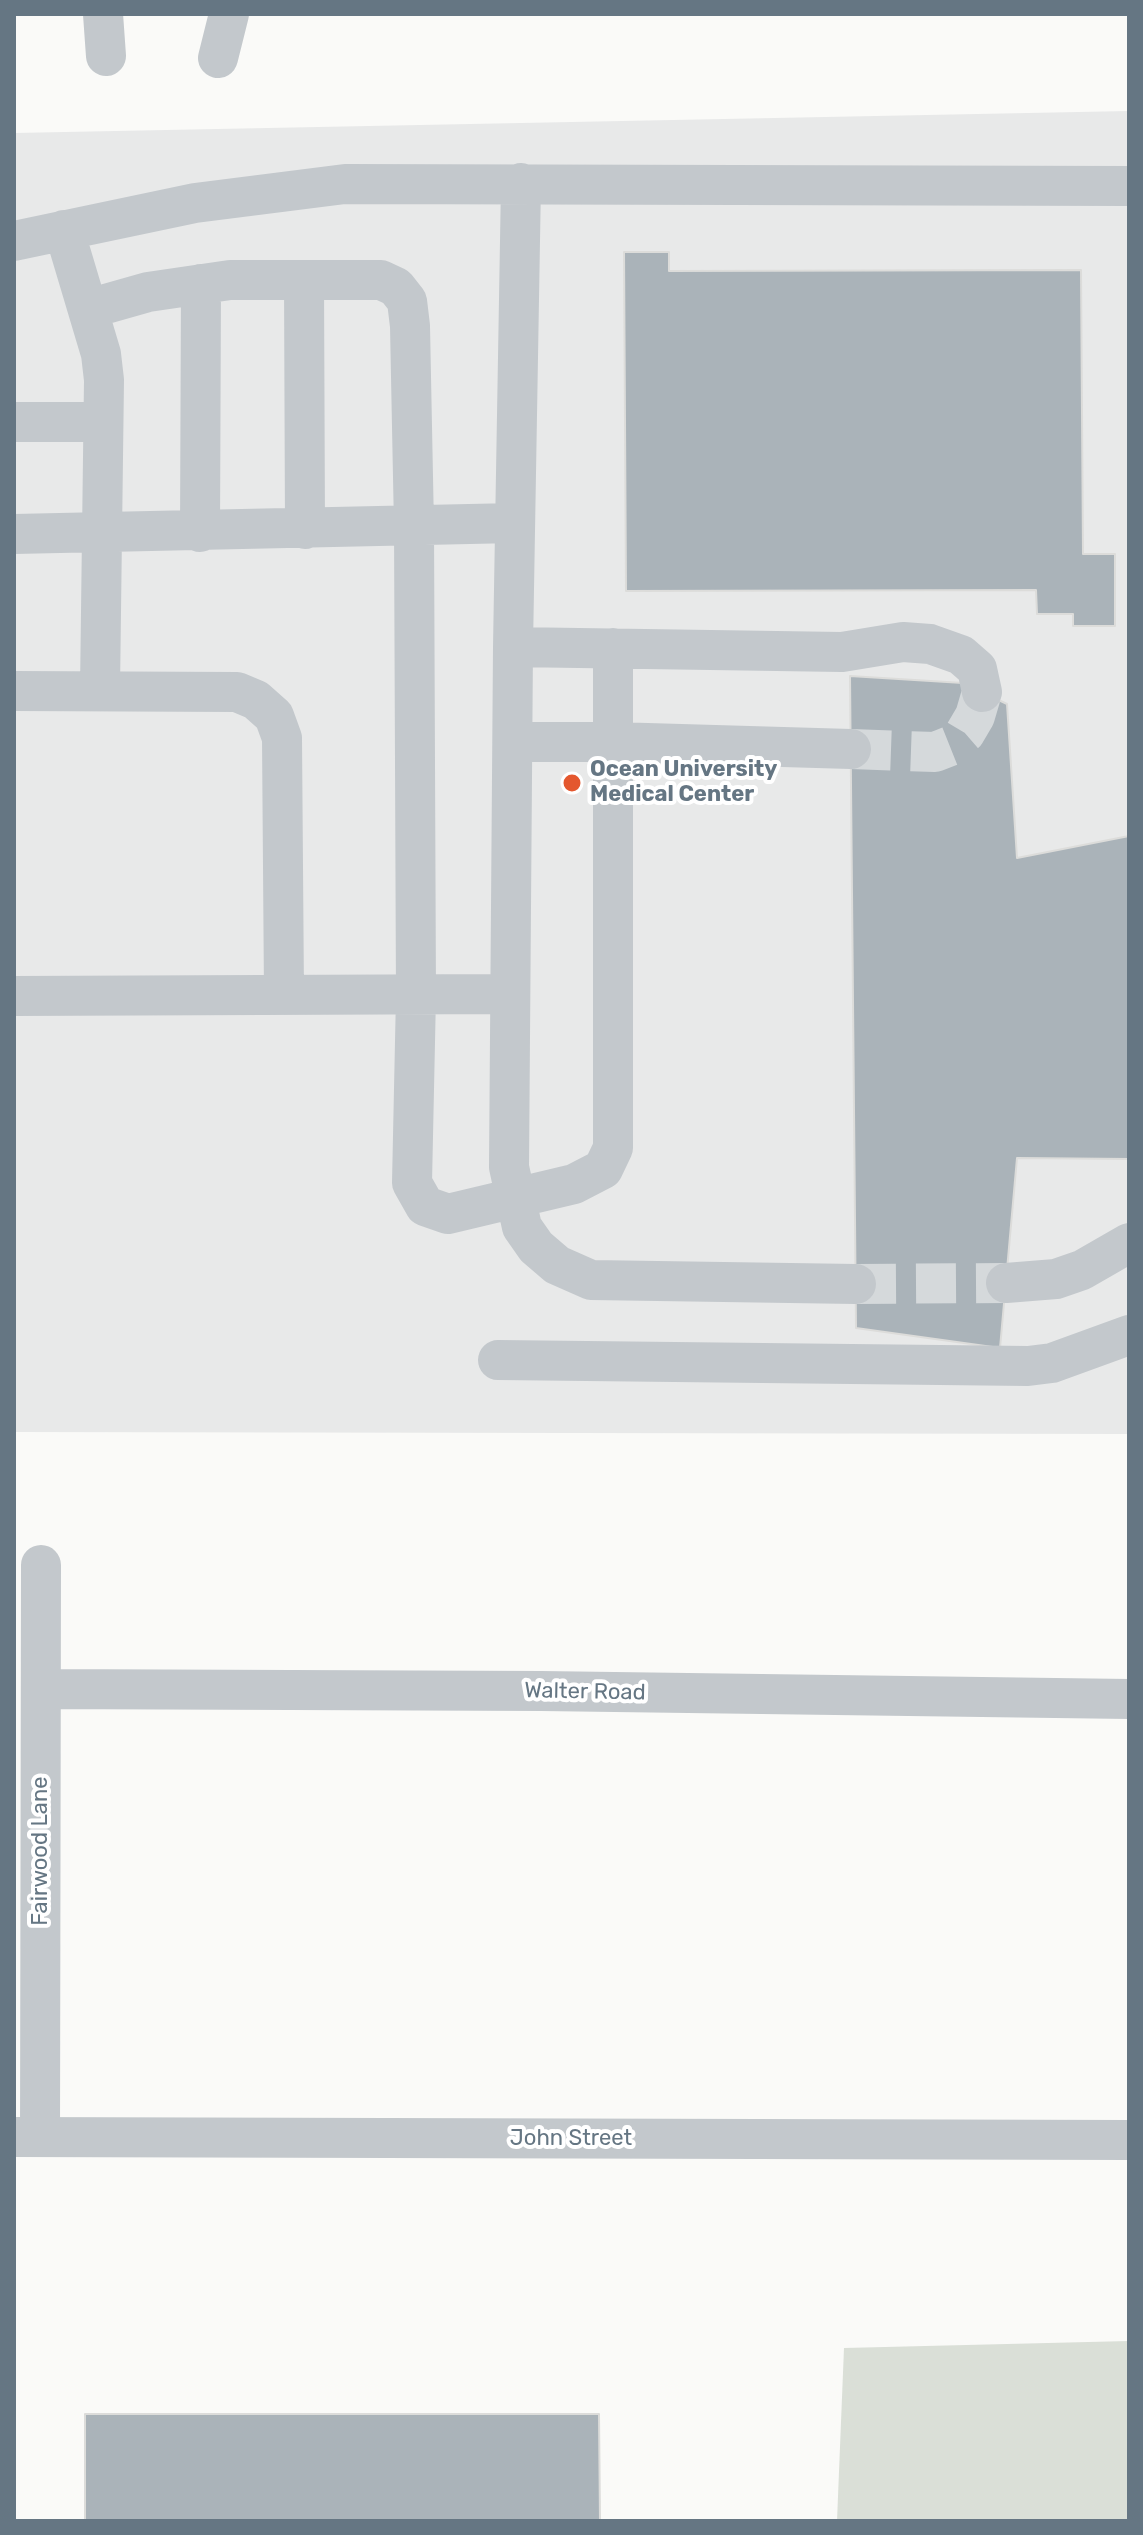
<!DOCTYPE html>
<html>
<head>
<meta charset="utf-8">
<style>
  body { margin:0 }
  #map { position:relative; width:1143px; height:2535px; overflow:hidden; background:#fafaf8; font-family:Rubik,sans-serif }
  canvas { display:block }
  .frame { position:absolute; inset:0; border:16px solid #657683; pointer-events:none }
</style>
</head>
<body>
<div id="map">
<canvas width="1143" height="2535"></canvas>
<div class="frame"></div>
</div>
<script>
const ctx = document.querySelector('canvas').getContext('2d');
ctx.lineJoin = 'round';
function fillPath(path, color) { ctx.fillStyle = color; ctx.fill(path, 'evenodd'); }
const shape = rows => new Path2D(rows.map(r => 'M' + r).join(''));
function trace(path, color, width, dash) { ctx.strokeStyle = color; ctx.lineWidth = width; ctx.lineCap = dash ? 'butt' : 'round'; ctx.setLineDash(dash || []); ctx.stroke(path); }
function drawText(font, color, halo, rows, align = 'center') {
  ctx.font = font + ' Rubik,sans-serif'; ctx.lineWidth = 8; ctx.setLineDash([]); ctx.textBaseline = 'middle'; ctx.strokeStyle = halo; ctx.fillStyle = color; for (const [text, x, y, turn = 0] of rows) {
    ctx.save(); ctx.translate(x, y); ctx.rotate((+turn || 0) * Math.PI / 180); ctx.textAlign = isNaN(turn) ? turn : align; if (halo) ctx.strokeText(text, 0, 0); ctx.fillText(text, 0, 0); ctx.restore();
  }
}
const built = shape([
  [1129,111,1129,1434,14,1432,14,133]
]);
const green = shape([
  [1129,2341,1129,2521,837,2521,844,2348]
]);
const building = shape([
  [624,252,669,252,669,271,1081,270,1083,554,1115,554,1115,626,1073,626,1073,614,1037,614,1036,590,626,591,624,252],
  [850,676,963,683,1007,704,1017,858,1129,836,1129,1159,1017,1158,1000,1348,856,1328,850,676],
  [85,2414,599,2414,600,2521,85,2521,85,2414]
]);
const minorTunnel = shape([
  [851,749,935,752,950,746,965,733,975,716,982,692],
  [856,1284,1006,1283]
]);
const minor = shape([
  [103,14,106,56],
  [218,58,229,14],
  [521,183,513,647,509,1167,522,1227,536,1247,557,1265,591,1280,856,1284],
  [64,230,101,354,104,380,100,689],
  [14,241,195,203,345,184,1129,186],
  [304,280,305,529],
  [88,309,148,292,230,280,381,280,396,287,407,301,410,326,414,527,416,995,412,1183,425,1206,448,1214,574,1184,603,1169,613,1148,613,648],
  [14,422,103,422],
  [200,532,201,284],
  [14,534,515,523],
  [513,647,842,652,903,642,930,644,961,655,977,669,982,692],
  [14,691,237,692,256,700,274,716,282,738,284,995],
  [513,742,613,742,851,749],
  [14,996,509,994],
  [1006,1283,1056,1279,1082,1270,1129,1243],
  [498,1360,1028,1366,1052,1363,1129,1335],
  [41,1689,541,1691,1129,1699],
  [14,2137,1129,2140],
  [40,2137,41,1565]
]);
const markers = [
  [572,783,10,"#e4572e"]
];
const poiNames = [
  ["Ocean University",590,770],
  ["Medical Center",590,795]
];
const streetNames = [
  ["Walter Road",585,1692,1],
  ["Fairwood Lane",41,1851,-90],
  ["John Street",571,2139]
];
fillPath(built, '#e8e9e9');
fillPath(green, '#dadfd7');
fillPath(building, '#aab3b9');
trace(building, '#dcdcda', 2);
trace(minorTunnel, '#d5d9db', 40, [40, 20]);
trace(minor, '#c3c8cc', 40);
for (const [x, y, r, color] of markers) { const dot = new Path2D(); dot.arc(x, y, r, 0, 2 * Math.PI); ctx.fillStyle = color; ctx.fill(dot); trace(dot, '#fff', 3); }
drawText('bold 22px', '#657683', '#fff', poiNames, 'left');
drawText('22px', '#657683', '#fff', streetNames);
</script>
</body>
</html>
